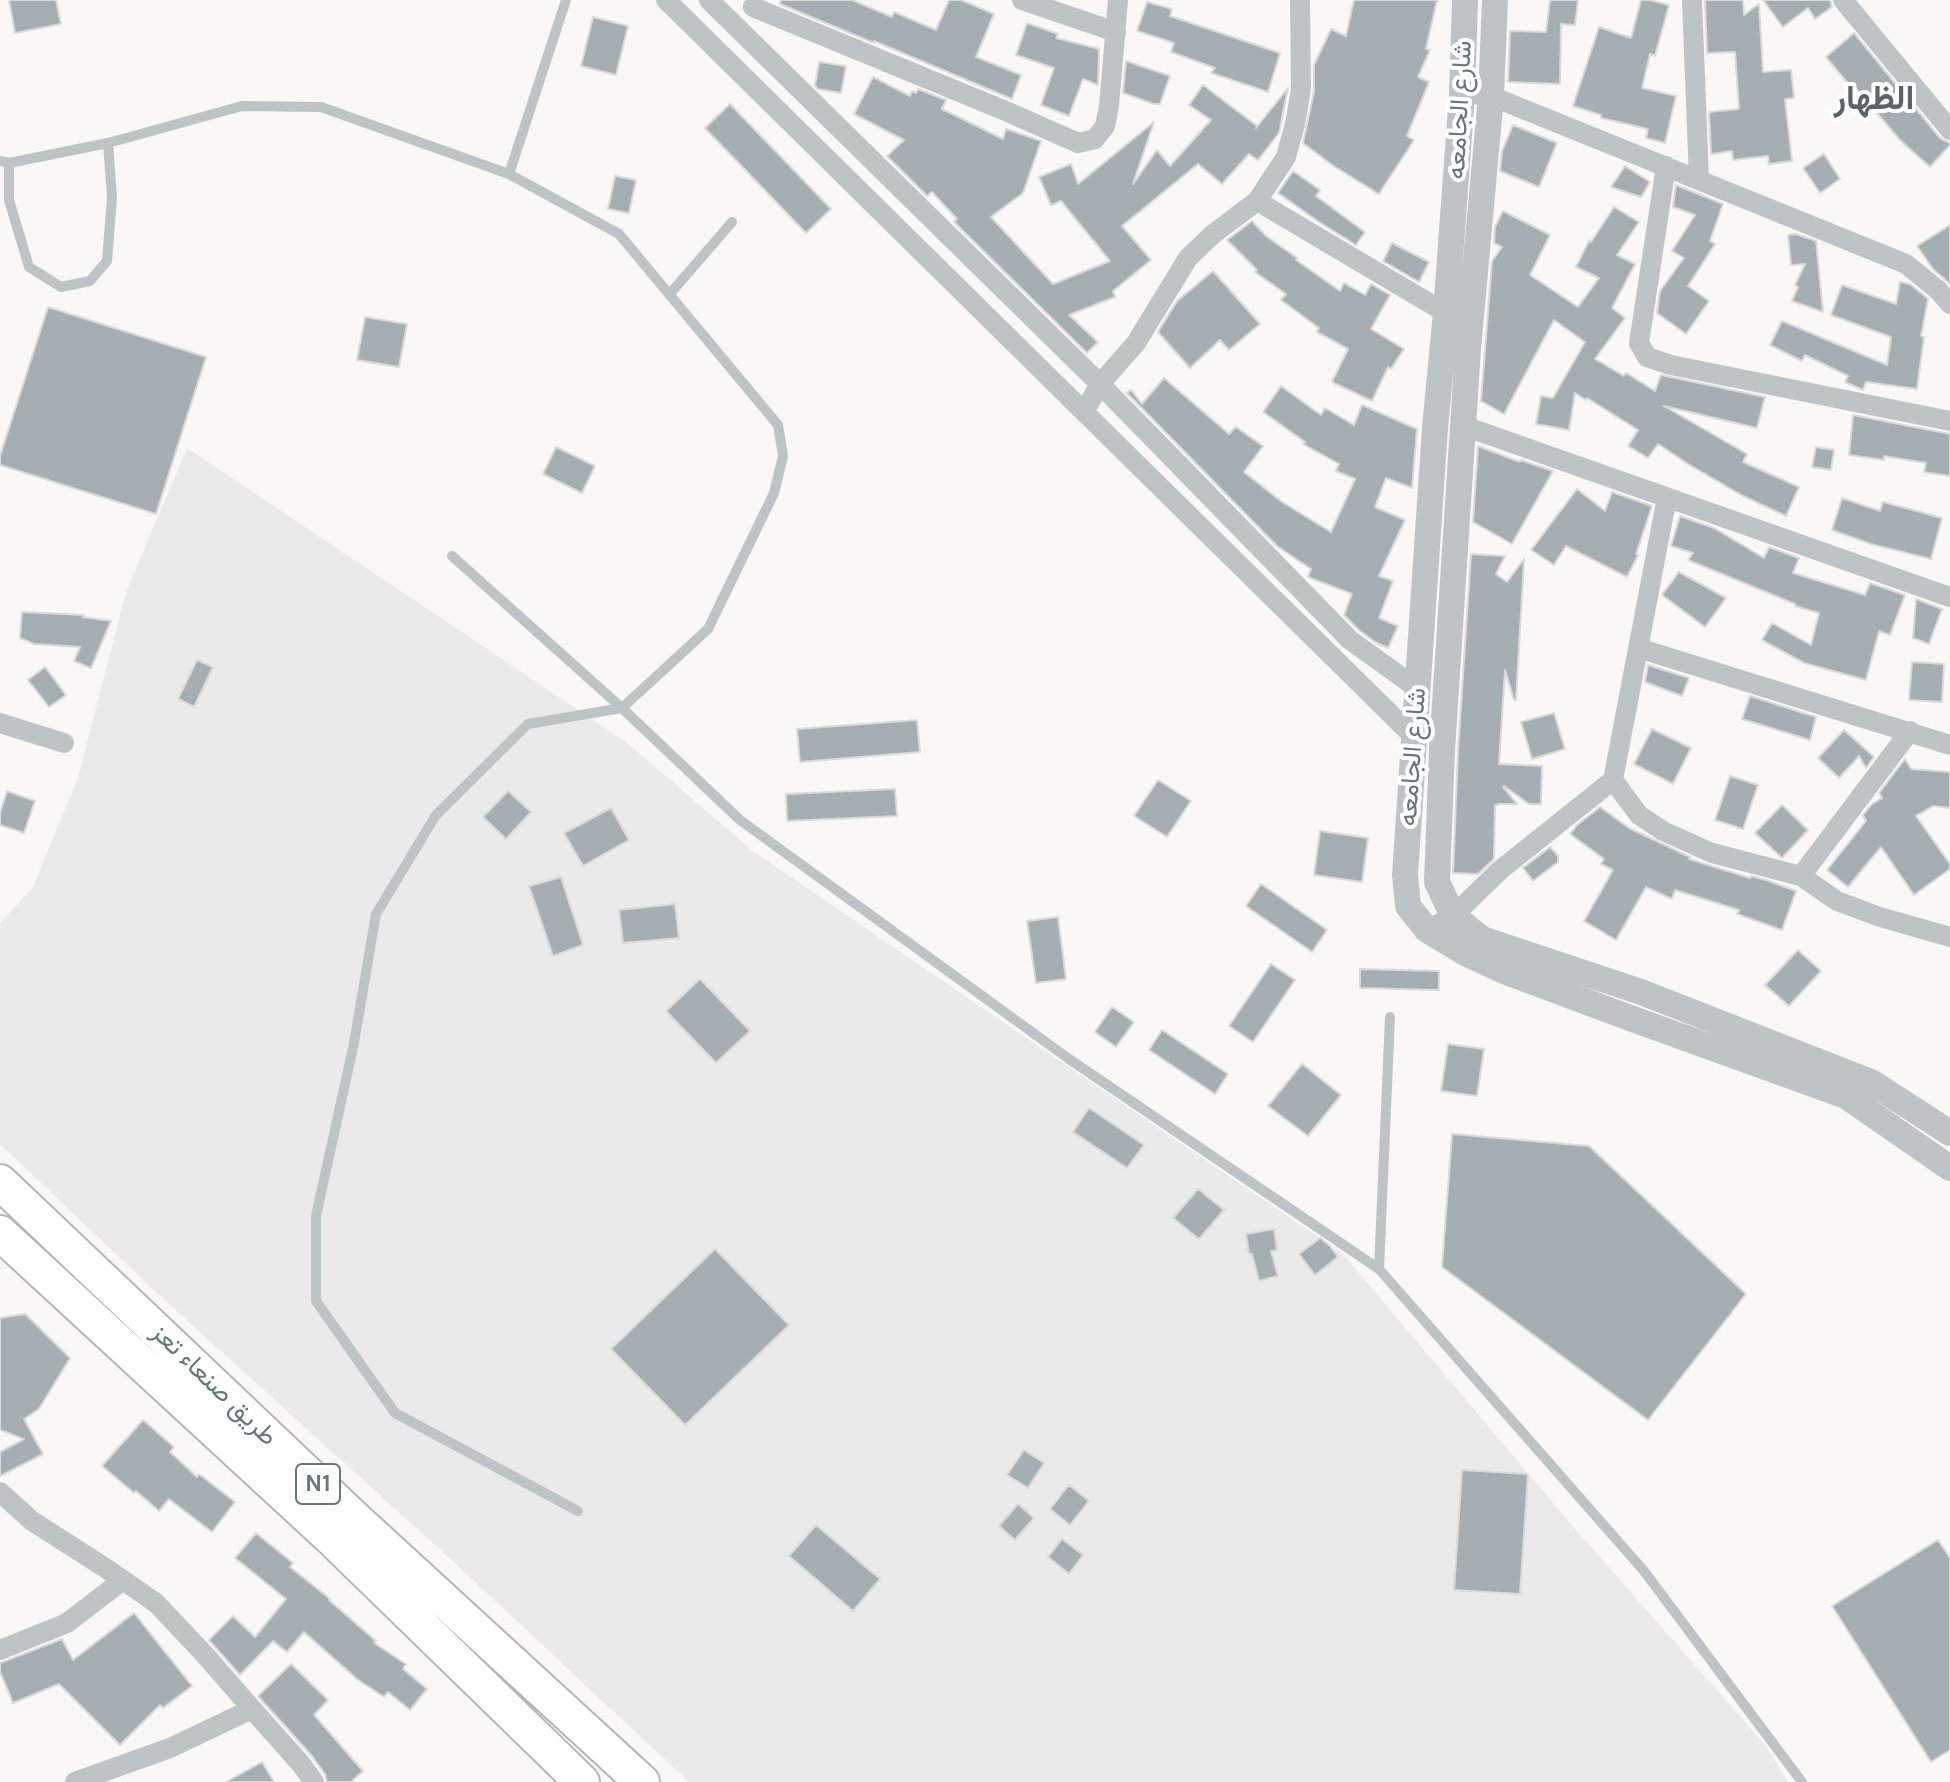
<!DOCTYPE html>
<html>
<head>
<meta charset="utf-8">
<style>
  body { margin:0 }
  canvas { display:block; background:#f9f8f6 }
</style>
</head>
<body>
<canvas width="1950" height="1782"></canvas>
<script>
const ctx = document.querySelector('canvas').getContext('2d');
ctx.lineJoin = 'round';
function fillPath(path, color) { ctx.fillStyle = color; ctx.fill(path, 'evenodd'); }
const shape = rows => new Path2D(rows.map(r => 'M' + r).join(''));
function trace(path, color, width, dash) { ctx.strokeStyle = color; ctx.lineWidth = width; ctx.lineCap = dash ? 'butt' : 'round'; ctx.setLineDash(dash || []); ctx.stroke(path); }
function drawText(font, color, halo, rows, align = 'center') {
  ctx.font = font + ' Karla,Vazirmatn,sans-serif'; ctx.lineWidth = 8; ctx.setLineDash([]); ctx.textBaseline = 'middle'; ctx.strokeStyle = halo; ctx.fillStyle = color; for (const [text, x, y, turn = 0] of rows) {
    ctx.save(); ctx.translate(x, y); ctx.rotate((+turn || 0) * Math.PI / 180); ctx.textAlign = isNaN(turn) ? turn : align; if (halo) ctx.strokeText(text, 0, 0); ctx.fillText(text, 0, 0); ctx.restore();
  }
}
const built = shape([
  [187,448,626,742,754,852,1343,1254,1569,1522,1766,1746,1788,1782,689,1782,458,1566,158,1294,0,1144,0,923,33,887,78,778,126,592]
]);
const building = shape([
  [9,0,56,0,61,24,15,33,9,0],
  [781,0,852,0,892,17,894,12,936,30,949,0,961,0,994,14,976,57,1021,75,1012,99,874,41,874,43,780,4,781,0],
  [1354,0,1437,0,1426,49,1430,50,1418,77,1429,82,1407,136,1414,140,1379,194,1332,165,1303,143,1314,91,1314,65,1331,29,1346,36,1354,0],
  [1550,0,1578,0,1575,25,1561,24,1560,84,1508,82,1510,31,1546,32,1550,0],
  [1641,0,1650,0,1669,5,1655,56,1650,54,1642,88,1676,96,1665,143,1646,138,1648,129,1601,118,1601,115,1573,106,1599,27,1631,38,1641,0],
  [1705,0,1743,0,1744,15,1759,4,1763,72,1791,70,1794,98,1785,99,1792,161,1769,164,1768,156,1733,160,1732,151,1711,154,1709,112,1739,109,1735,52,1707,53,1705,0],
  [1763,0,1830,0,1832,7,1815,19,1808,8,1783,27,1763,0],
  [1147,2,1172,9,1170,16,1280,53,1268,92,1211,73,1215,68,1171,52,1174,43,1137,31,1147,2],
  [593,17,628,26,616,75,581,66,593,17],
  [1027,23,1058,34,1056,38,1099,49,1098,85,1083,79,1069,116,1041,105,1054,68,1016,55,1027,23],
  [1854,33,1940,138,1950,143,1950,145,1930,167,1900,140,1852,84,1850,86,1826,57,1854,33],
  [1126,61,1170,76,1160,104,1154,104,1123,93,1126,61],
  [819,62,846,66,841,93,818,89,815,86,819,62],
  [873,77,910,96,912,91,916,93,918,89,946,100,942,109,1003,139,1006,129,1041,141,1023,193,991,217,1053,284,1110,261,1061,201,1051,205,1039,177,1071,164,1078,184,1154,122,1133,184,1157,150,1170,166,1211,120,1189,105,1203,85,1257,126,1256,128,1288,88,1279,133,1258,160,1249,154,1222,184,1198,164,1122,226,1151,260,1113,291,1115,297,1069,315,1098,342,1087,353,954,222,957,219,932,192,927,196,887,156,904,140,854,114,873,77],
  [730,104,831,209,806,233,705,128,730,104],
  [1513,125,1557,143,1539,187,1500,171,1502,151,1513,125],
  [1824,154,1840,179,1820,193,1803,168,1824,154],
  [1625,166,1650,182,1641,197,1611,187,1625,166],
  [1293,171,1320,190,1316,196,1365,232,1356,245,1319,222,1278,193,1293,171],
  [615,176,636,180,629,213,608,209,615,176],
  [1676,185,1723,204,1710,241,1715,244,1688,286,1709,301,1686,334,1657,313,1660,291,1684,258,1672,251,1695,215,1673,207,1676,185],
  [1614,207,1639,222,1617,255,1635,264,1612,308,1625,318,1595,359,1624,376,1626,373,1655,391,1661,375,1765,397,1757,428,1664,406,1747,454,1743,462,1799,487,1786,516,1743,496,1688,464,1658,444,1648,458,1628,446,1638,430,1587,398,1586,400,1575,393,1569,430,1536,424,1541,396,1553,398,1585,342,1554,320,1504,414,1481,401,1492,261,1502,247,1494,243,1495,227,1503,211,1550,235,1530,275,1578,307,1599,278,1576,267,1589,241,1591,242,1614,207],
  [1252,221,1266,236,1297,258,1296,260,1340,291,1344,283,1365,295,1371,284,1390,295,1371,329,1404,349,1391,369,1388,367,1372,401,1332,382,1348,349,1317,332,1319,328,1281,300,1286,294,1255,272,1257,270,1227,240,1252,221],
  [1950,225,1950,284,1933,269,1917,246,1950,225],
  [1796,234,1816,241,1823,312,1792,301,1798,287,1795,285,1805,264,1791,265,1788,235,1796,234],
  [1392,243,1429,262,1419,282,1383,261,1392,243],
  [1213,271,1260,324,1229,350,1220,340,1190,368,1158,332,1177,301,1213,271],
  [1900,282,1910,284,1928,299,1921,336,1924,337,1917,389,1866,382,1863,390,1845,382,1848,376,1805,355,1802,361,1770,345,1782,321,1887,365,1891,337,1831,315,1842,285,1896,304,1900,282],
  [48,307,206,357,156,514,0,465,0,456,48,307],
  [365,317,407,324,399,367,357,360,365,317],
  [1164,378,1229,434,1236,427,1263,446,1244,472,1282,502,1331,532,1355,479,1336,471,1339,464,1303,444,1305,442,1263,412,1281,386,1321,415,1325,408,1354,425,1362,405,1417,429,1412,488,1386,478,1375,507,1405,520,1379,576,1393,581,1379,618,1398,626,1388,648,1375,642,1359,630,1344,615,1352,594,1308,577,1311,569,1277,546,1127,393,1131,390,1142,404,1164,378],
  [1853,415,1950,434,1950,476,1924,472,1926,463,1884,456,1884,460,1849,455,1853,415],
  [1478,446,1520,462,1520,460,1553,471,1512,544,1473,522,1478,446],
  [556,447,595,466,582,493,543,474,556,447],
  [1816,447,1834,450,1831,470,1812,467,1816,447],
  [1577,489,1605,511,1612,492,1652,506,1636,554,1638,555,1627,577,1566,546,1554,565,1531,550,1577,489],
  [1842,498,1880,511,1883,502,1942,518,1931,559,1871,544,1832,530,1842,498],
  [1680,516,1714,528,1764,558,1769,547,1799,558,1793,573,1865,595,1870,583,1905,595,1890,635,1879,631,1866,680,1804,663,1762,640,1772,623,1811,645,1819,613,1795,606,1795,604,1688,560,1693,553,1671,546,1680,516],
  [1471,554,1505,556,1496,574,1507,582,1524,559,1516,700,1514,700,1505,670,1499,764,1542,766,1541,804,1529,804,1504,786,1503,787,1517,804,1498,804,1498,805,1495,805,1494,859,1478,874,1453,873,1458,751,1471,554],
  [1679,572,1726,598,1705,627,1662,595,1679,572],
  [1916,599,1942,609,1929,644,1913,638,1916,599],
  [22,612,84,615,83,617,111,621,91,668,74,661,80,647,34,644,20,638,22,612],
  [197,660,213,667,194,707,178,699,197,660],
  [1912,662,1944,664,1942,702,1909,700,1912,662],
  [1648,665,1689,678,1682,696,1645,682,1648,665],
  [45,667,66,695,49,707,28,680,45,667],
  [1750,696,1816,717,1810,740,1742,719,1750,696],
  [1554,713,1565,749,1532,759,1521,722,1554,713],
  [917,720,920,752,800,762,797,729,917,720],
  [1652,729,1691,748,1673,784,1634,764,1652,729],
  [1844,730,1874,757,1866,768,1859,756,1839,778,1818,758,1844,730],
  [1905,759,1911,769,1950,772,1950,808,1933,806,1916,816,1950,864,1950,869,1914,895,1881,847,1848,887,1827,870,1866,821,1863,815,1871,805,1882,798,1879,793,1905,759],
  [1730,776,1758,785,1743,829,1715,820,1730,776],
  [1158,780,1191,801,1167,837,1134,816,1158,780],
  [895,789,897,816,787,821,786,794,895,789],
  [7,791,35,801,24,833,0,825,0,813,7,791],
  [508,791,531,812,506,839,483,817,508,791],
  [1782,805,1808,830,1782,858,1755,833,1782,805],
  [1600,807,1629,828,1690,857,1689,859,1750,878,1751,876,1766,880,1796,891,1782,930,1737,914,1739,910,1675,890,1672,899,1646,887,1616,940,1584,921,1613,870,1601,864,1604,859,1570,834,1577,825,1600,807],
  [611,808,629,840,583,866,564,833,611,808],
  [1320,831,1368,838,1362,882,1314,875,1320,831],
  [1550,847,1558,856,1558,862,1533,881,1523,868,1550,847],
  [561,877,583,945,553,956,529,886,561,877],
  [1261,884,1327,930,1312,952,1246,906,1261,884],
  [675,904,679,938,623,943,619,910,675,904],
  [1058,917,1066,979,1036,983,1027,921,1058,917],
  [1798,950,1821,971,1789,1006,1765,985,1798,950],
  [1271,964,1295,980,1253,1042,1229,1026,1271,964],
  [1360,969,1439,971,1439,990,1360,988,1360,969],
  [700,979,750,1031,716,1063,666,1011,700,979],
  [1112,1007,1134,1022,1116,1047,1095,1032,1112,1007],
  [1162,1030,1228,1074,1215,1094,1149,1050,1162,1030],
  [1448,1044,1484,1049,1477,1096,1441,1091,1448,1044],
  [1302,1064,1341,1095,1308,1136,1268,1106,1302,1064],
  [1089,1108,1144,1145,1127,1168,1073,1132,1089,1108],
  [1452,1134,1589,1146,1746,1294,1648,1420,1442,1267,1452,1134],
  [1198,1189,1224,1210,1199,1239,1173,1218,1198,1189],
  [1274,1229,1277,1250,1271,1251,1278,1276,1259,1281,1252,1254,1249,1254,1246,1234,1274,1229],
  [1320,1238,1329,1245,1338,1257,1315,1275,1299,1254,1320,1238],
  [715,1249,789,1325,685,1425,611,1349,715,1249],
  [25,1314,70,1358,39,1409,24,1419,43,1454,0,1476,0,1452,24,1439,0,1430,0,1318,25,1314],
  [143,1420,174,1447,170,1452,197,1477,199,1474,235,1502,212,1532,169,1499,159,1511,136,1491,134,1493,102,1466,143,1420],
  [1024,1450,1044,1463,1028,1488,1007,1475,1024,1450],
  [1462,1470,1528,1474,1520,1594,1454,1590,1462,1470],
  [1069,1485,1089,1501,1070,1525,1050,1509,1069,1485],
  [1018,1504,1034,1518,1015,1540,999,1526,1018,1504],
  [816,1525,880,1579,853,1611,789,1556,816,1525],
  [256,1533,293,1563,290,1567,330,1599,329,1600,376,1641,374,1643,406,1664,403,1669,427,1689,410,1710,388,1692,384,1697,357,1679,304,1632,287,1652,273,1641,240,1675,209,1640,233,1616,255,1637,286,1599,235,1558,256,1533],
  [1062,1539,1083,1555,1069,1574,1048,1557,1062,1539],
  [1938,1540,1950,1558,1950,1750,1931,1762,1832,1606,1938,1540],
  [134,1613,192,1686,163,1708,160,1705,120,1745,59,1684,13,1703,0,1672,0,1663,62,1639,73,1660,134,1613],
  [291,1664,328,1700,314,1715,363,1771,351,1782,327,1782,325,1774,312,1756,258,1696,291,1664],
  [262,1762,274,1782,226,1782,262,1762]
]);
const service = shape([
  [566,0,509,174,619,234,778,425,783,456,774,493,708,629,622,708,528,724,436,815,376,914,354,1043,316,1216,316,1301,395,1413,578,1511],
  [0,161,9,163,108,143,242,106,321,107,509,174],
  [9,163,9,200,29,267,61,287,90,281,107,261,112,197,108,143],
  [669,295,732,222],
  [452,556,622,708,740,820,1069,1059,1379,1269,1644,1571,1802,1782],
  [1379,1269,1390,1017]
]);
const minor = shape([
  [666,0,1415,738],
  [709,0,1100,384,1350,640,1418,689],
  [1022,0,1116,32],
  [1692,0,1699,179],
  [1843,0,1950,130],
  [753,7,1008,112,1078,143,1095,139,1105,126,1109,106,1118,0],
  [1478,95,1491,96,1906,264,1938,290,1950,304],
  [1666,166,1639,343,1647,357,1671,365,1950,421],
  [1257,201,1446,313],
  [1084,412,1100,384,1136,343,1188,258,1212,235,1257,201,1286,157,1295,124,1301,89,1300,0],
  [1464,426,1950,597],
  [1638,648,1950,745],
  [0,723,64,743],
  [1613,780,1639,815,1663,831,1712,853,1801,876,1837,901,1880,917,1950,937],
  [1801,876,1910,731],
  [1427,930,1453,916,1499,871,1613,780,1667,497],
  [0,1492,32,1521,104,1567,156,1603,206,1656,252,1709],
  [0,1650,67,1623,123,1580],
  [75,1782,170,1748,252,1709,301,1764,314,1782]
]);
const tertiary = shape([
  [1465,0,1462,94,1446,313,1435,428,1405,875,1408,906,1427,930,1465,953,1504,971,1630,1018,1846,1096,1950,1168],
  [1495,0,1491,96,1468,349,1442,750,1437,882,1453,916,1482,939,1641,992,1871,1082,1950,1133]
]);
const trunk = shape([
  [0,1182,351,1515,642,1782],
  [0,1233,330,1537,582,1782]
]);
const shields = [
  [318,1484,44]
];
const shieldNames = [
  ["N1",318,1484]
];
const streetNames = [
  ["شارع الجامعه",1460,110,-87],
  ["شارع الجامعه",1413,757,-86],
  ["طريق صنعاء تعز",214,1385,44]
];
const districtNames = [
  ["الظهار",1874,99]
];
fillPath(built, '#eaeaea');
fillPath(building, '#a5afb3');
trace(building, '#dadad9', 2);
trace(trunk, '#b2b7ba', 38);
trace(service, '#bec4c6', 10);
trace(minor, '#bec4c6', 20);
trace(tertiary, '#bec4c6', 26);
trace(trunk, '#fff', 34);
for (const [x, y, w] of shields) { const box = new Path2D(); box.roundRect(x - w / 2, y - 20, w, 40, 6); ctx.fillStyle = '#fff'; ctx.fill(box); trace(box, '#66787f', 2); }
drawText('bold 24px', '#66787f', null, shieldNames);
drawText('26px', '#66787f', '#fff', streetNames);
drawText('bold 34px', '#57656b', '#fff', districtNames);
</script>
</body>
</html>
